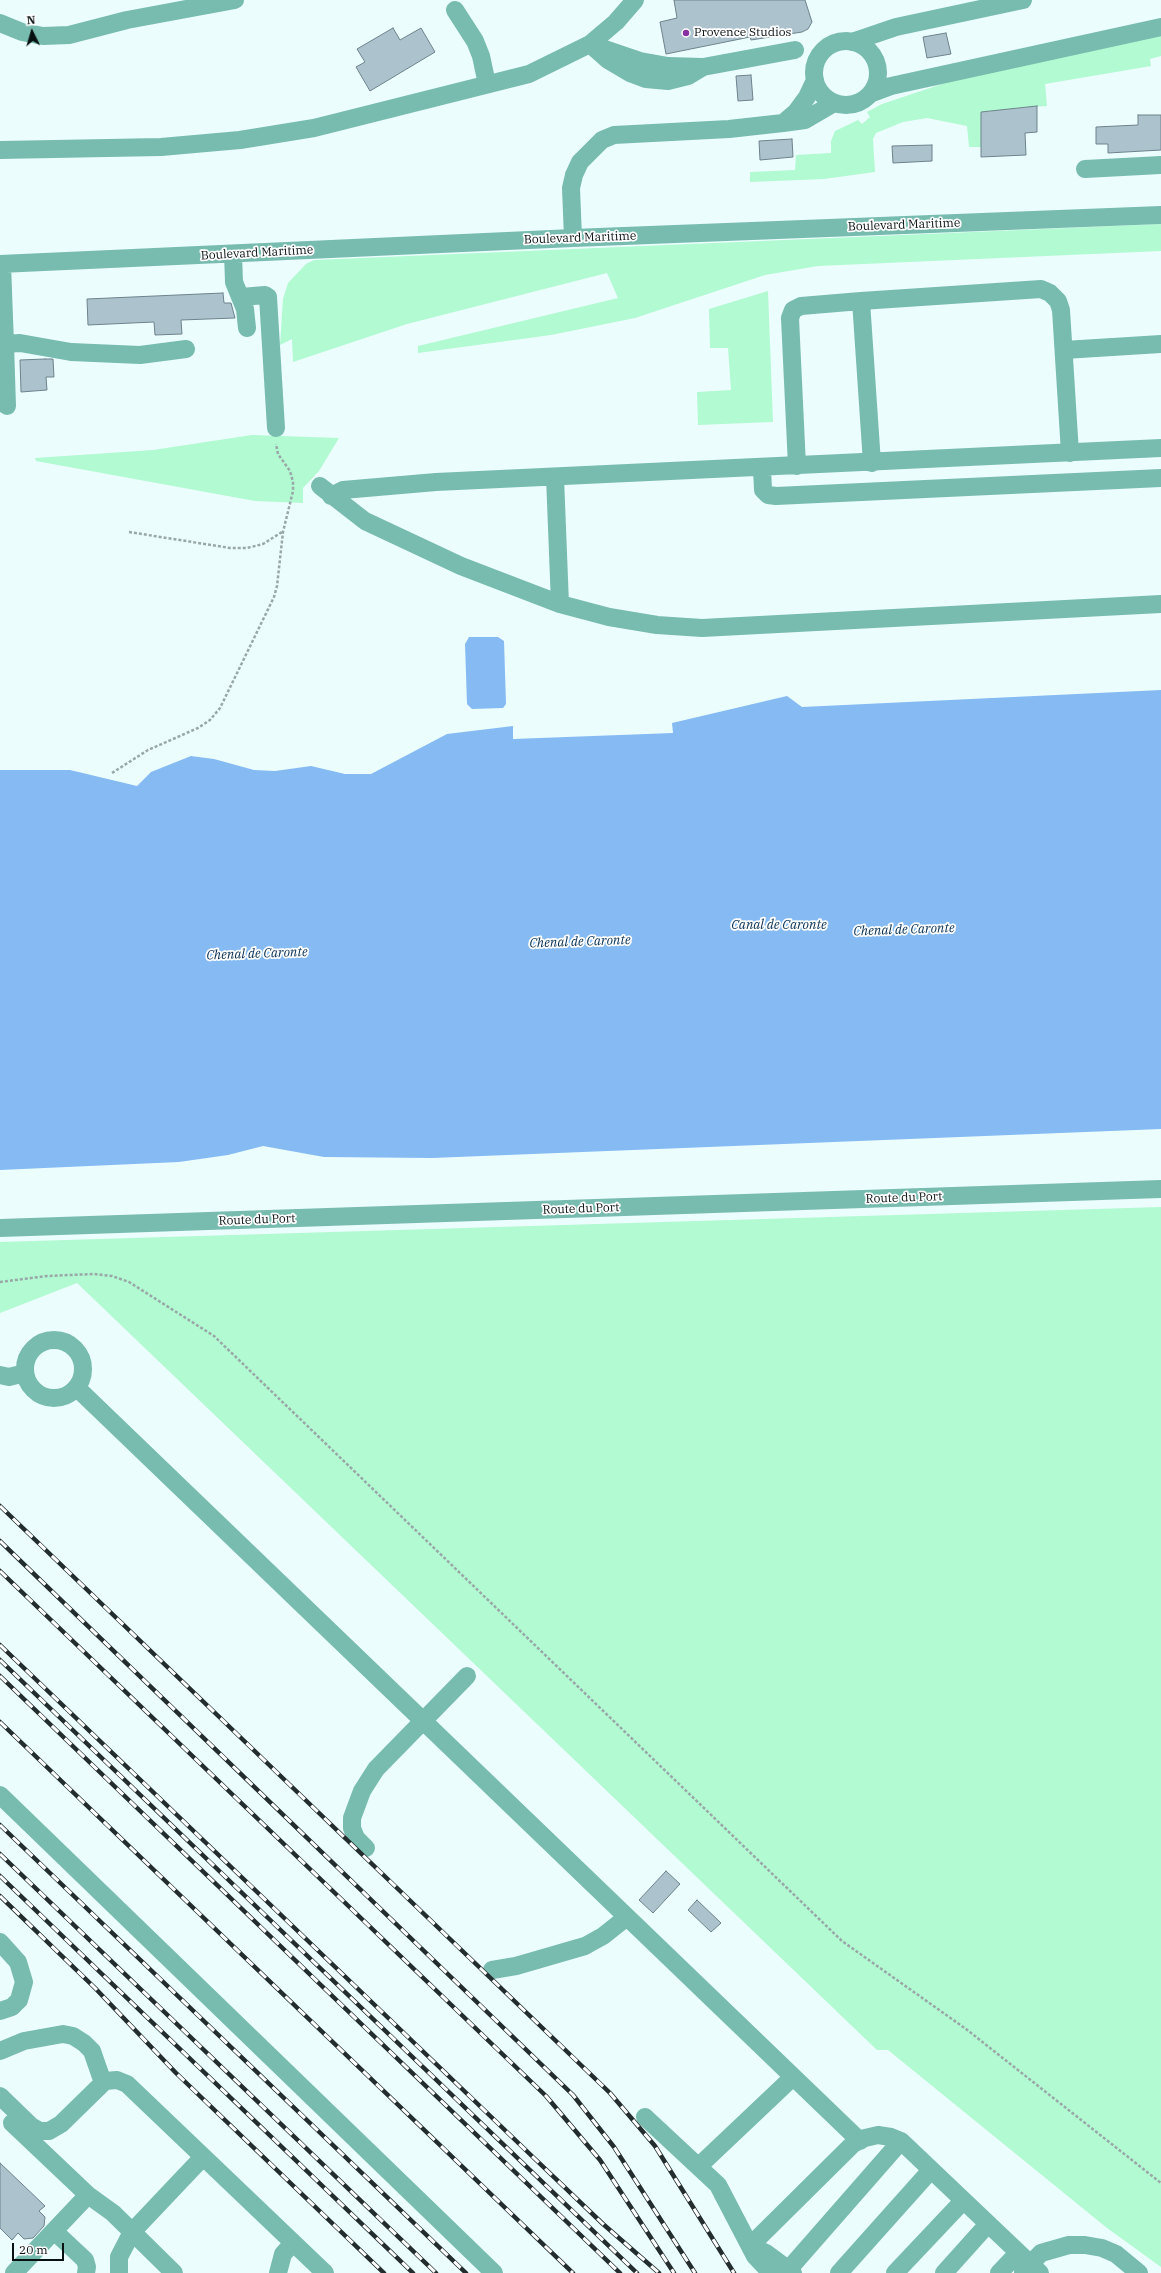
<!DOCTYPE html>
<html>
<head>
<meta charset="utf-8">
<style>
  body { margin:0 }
  #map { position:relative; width:1161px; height:2273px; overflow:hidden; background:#ecfdfe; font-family:"IBM Plex Serif",serif }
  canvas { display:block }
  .north { position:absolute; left:12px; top:12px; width:40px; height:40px; -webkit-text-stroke:3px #fff; paint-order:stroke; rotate:355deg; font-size:11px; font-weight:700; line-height:16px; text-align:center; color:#081112 }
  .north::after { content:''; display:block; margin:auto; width:14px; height:18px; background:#081112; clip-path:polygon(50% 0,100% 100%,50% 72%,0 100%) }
  .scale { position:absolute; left:12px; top:2243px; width:52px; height:18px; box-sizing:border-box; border:2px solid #081112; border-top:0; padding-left:5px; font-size:12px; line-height:14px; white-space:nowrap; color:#081112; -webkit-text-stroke:3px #fff; paint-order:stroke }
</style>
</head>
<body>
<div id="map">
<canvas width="1161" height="2273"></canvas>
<div class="north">N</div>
<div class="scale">20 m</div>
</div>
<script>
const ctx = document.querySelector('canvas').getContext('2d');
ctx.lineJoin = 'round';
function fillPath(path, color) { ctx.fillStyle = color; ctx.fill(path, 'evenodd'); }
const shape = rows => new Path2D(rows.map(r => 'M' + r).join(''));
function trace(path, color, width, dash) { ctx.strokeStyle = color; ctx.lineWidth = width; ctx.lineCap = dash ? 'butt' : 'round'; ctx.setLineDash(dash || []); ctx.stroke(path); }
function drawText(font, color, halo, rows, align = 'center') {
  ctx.font = font + ' "IBM Plex Serif",serif'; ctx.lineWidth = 3.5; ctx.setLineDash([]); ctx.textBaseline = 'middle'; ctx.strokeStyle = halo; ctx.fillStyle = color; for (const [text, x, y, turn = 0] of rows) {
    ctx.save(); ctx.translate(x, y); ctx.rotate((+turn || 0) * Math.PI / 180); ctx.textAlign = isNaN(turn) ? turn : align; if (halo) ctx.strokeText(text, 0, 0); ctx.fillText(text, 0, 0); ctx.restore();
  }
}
const green = shape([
  [1161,35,1161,56,1150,59,1151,66,1045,84,1047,106,1015,108,1015,116,992,111,981,112,981,147,969,147,967,126,927,118,903,122,876,133,873,139,875,172,824,179,750,182,750,172,795,170,796,155,831,153,831,141,835,131,858,120,862,124,870,117,867,112,882,104,948,82],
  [1161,224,1161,251,818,266,765,275,635,318,551,335,418,353,418,346,618,298,607,273,407,324,293,362,292,339,280,345,283,299,288,283,306,264,314,260],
  [768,291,773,422,698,425,697,392,731,390,728,348,710,348,709,309],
  [252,435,339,438,319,471,303,488,303,503,255,501,36,461,35,458,153,450],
  [1161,1207,1161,2267,1107,2228,888,2050,877,2050,77,1283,0,1313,0,1242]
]);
const water = shape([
  [469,637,498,637,504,641,506,704,503,708,472,709,467,704,465,644],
  [1161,690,1161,1129,432,1158,324,1157,263,1146,228,1155,179,1162,0,1170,0,770,70,770,137,786,151,772,191,756,214,759,254,770,275,771,311,766,345,774,371,774,447,734,513,726,513,739,673,733,672,723,787,696,802,707]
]);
const building = shape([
  [674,0,805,0,812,22,808,29,802,32,751,40,750,37,666,54,660,22,677,18,674,0],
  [393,28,400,40,421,28,435,52,370,91,356,67,365,62,357,49,393,28],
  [946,33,951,54,927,58,923,37,946,33],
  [751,75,753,100,738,101,736,76,751,75],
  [1037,106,1037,132,1025,133,1026,155,981,157,981,112,1037,106],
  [1138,115,1161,115,1161,150,1108,153,1108,144,1096,144,1096,127,1138,125,1138,115],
  [792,139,793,157,760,160,759,141,792,139],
  [932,145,932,161,893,163,892,146,932,145],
  [223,293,224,303,231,303,235,318,181,320,182,334,155,335,154,322,88,325,87,299,223,293],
  [45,359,53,359,54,377,46,377,47,390,21,392,20,360,45,359],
  [666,1871,680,1884,653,1913,639,1900,666,1871],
  [697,1900,721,1923,711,1932,688,1910,697,1900],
  [0,2163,45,2206,39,2211,45,2217,44,2226,33,2238,24,2239,18,2233,12,2240,0,2228,0,2163]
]);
const path = shape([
  [129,532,230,548,247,548,263,544,282,532],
  [112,773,148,750,198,728,210,720,220,708,274,597,277,586,283,532,293,491,293,482,290,471,278,454,276,444],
  [0,1282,47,1276,94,1274,112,1276,129,1282,214,1336,842,1941,966,2029,1161,2183]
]);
const minor = shape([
  [455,10,475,41,481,56,487,84],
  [0,23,22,32,43,36,69,35,127,20,235,0],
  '814 73a32 32 0 1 1 64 0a32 32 0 1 1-64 0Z',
  [852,42,896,27,1023,0],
  [703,67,688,76,668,81,646,79,630,73,608,60,590,44,640,61,668,66,703,67,795,50],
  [815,80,807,97,796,112,783,123,805,120,834,103],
  [872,93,891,86,1161,27],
  [0,150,161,147,240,140,314,128,529,74,590,44,616,22,635,0],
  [1085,169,1161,165],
  [573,238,571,188,574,175,580,162,602,140,614,135,729,129,783,123],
  [233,254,234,282,245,309,247,328],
  [0,264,573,238,1161,215],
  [241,297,265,295,268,297,276,428],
  [0,344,5,344,2,264],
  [1064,350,1161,344],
  [7,406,5,344,20,343,71,352,140,355,186,349],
  [872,463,861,301,1041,289,1050,293,1058,301,1061,310,1070,453],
  [797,466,790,318,793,310,801,306,861,301],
  [762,468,763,490,768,495,776,496,1161,478],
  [555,477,560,604],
  [320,486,365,521,461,566,560,604,609,617,657,625,702,628,1161,604],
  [331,496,343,490,436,482,1161,448],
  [0,1228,1161,1189],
  '25 1369a29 29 0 1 1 58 0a29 29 0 1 1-58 0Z',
  [0,1375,9,1377,25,1373],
  [77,1388,860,2141],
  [0,1795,494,2273],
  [366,1848,356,1838,352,1828,352,1818,362,1791,376,1769,467,1676],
  [0,1942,18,1962,24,1982,19,2000,12,2007,0,2011],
  [492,1970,516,1966,585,1946,603,1936,627,1917],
  [0,2051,24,2041,63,2034,73,2036,84,2043,92,2051,101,2077,105,2081],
  [0,2096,31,2126,40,2131,49,2131,61,2124,105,2081,117,2080,127,2084,325,2273],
  [645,2117,718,2185,755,2256,771,2273],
  [12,2123,88,2195],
  [699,2166,793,2077],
  [54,2231,85,2260,87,2267,86,2273],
  [789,2269,901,2141],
  [1023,2272,1041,2253,1069,2245,1085,2245,1102,2248,1116,2254,1139,2273],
  [14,2273,88,2195,113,2213,174,2273],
  [119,2273,119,2257,132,2232,203,2157],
  [278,2273,283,2254,293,2243],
  [793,2273,766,2253,750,2246,853,2144,865,2138,878,2135,891,2137,901,2141,1040,2273],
  [839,2273,931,2170],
  [895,2273,963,2201],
  [944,2273,988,2224],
  [999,2273,1018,2253]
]);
const rail = shape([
  [0,1506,610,2093,655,2146,734,2273],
  [0,1541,573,2095,614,2147,695,2273],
  [0,1571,546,2096,600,2160,674,2273],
  [0,1645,535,2159,603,2224,659,2273],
  [0,1660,637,2273],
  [0,1676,620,2273],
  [0,1722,573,2273],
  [0,1825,466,2273],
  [0,1854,436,2273],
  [0,1876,413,2273],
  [0,1896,95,1988,176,2073,384,2273]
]);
const markers = [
  [686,33,4,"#8732a0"]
];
const poiNames = [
  ["Provence Studios",694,33]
];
const streetNames = [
  ["Boulevard Maritime",904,225,-2],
  ["Boulevard Maritime",580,238,-2],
  ["Boulevard Maritime",257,253,-3],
  ["Route du Port",904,1198,-2],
  ["Route du Port",581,1209,-2],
  ["Route du Port",257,1220,-2]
];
const waterNames = [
  ["Canal de Caronte",779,925],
  ["Chenal de Caronte",904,930,-2],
  ["Chenal de Caronte",580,942,-2],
  ["Chenal de Caronte",257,954,-2]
];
fillPath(green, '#b2fad1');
fillPath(water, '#85bbf2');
fillPath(building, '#acc3ce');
trace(building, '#6d838c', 1);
trace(path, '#99a7a8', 2.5, [3, 2]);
trace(minor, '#78bcb0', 18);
trace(rail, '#232d2e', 4.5);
trace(rail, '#fff', 3, [9]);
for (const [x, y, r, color] of markers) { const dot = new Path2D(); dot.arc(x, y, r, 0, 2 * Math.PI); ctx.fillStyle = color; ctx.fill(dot); trace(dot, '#fff', 1.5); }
drawText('12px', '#081112', '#fff', poiNames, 'left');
drawText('12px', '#081112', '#fff', streetNames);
drawText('italic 13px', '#062f52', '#fff', waterNames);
</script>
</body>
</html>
